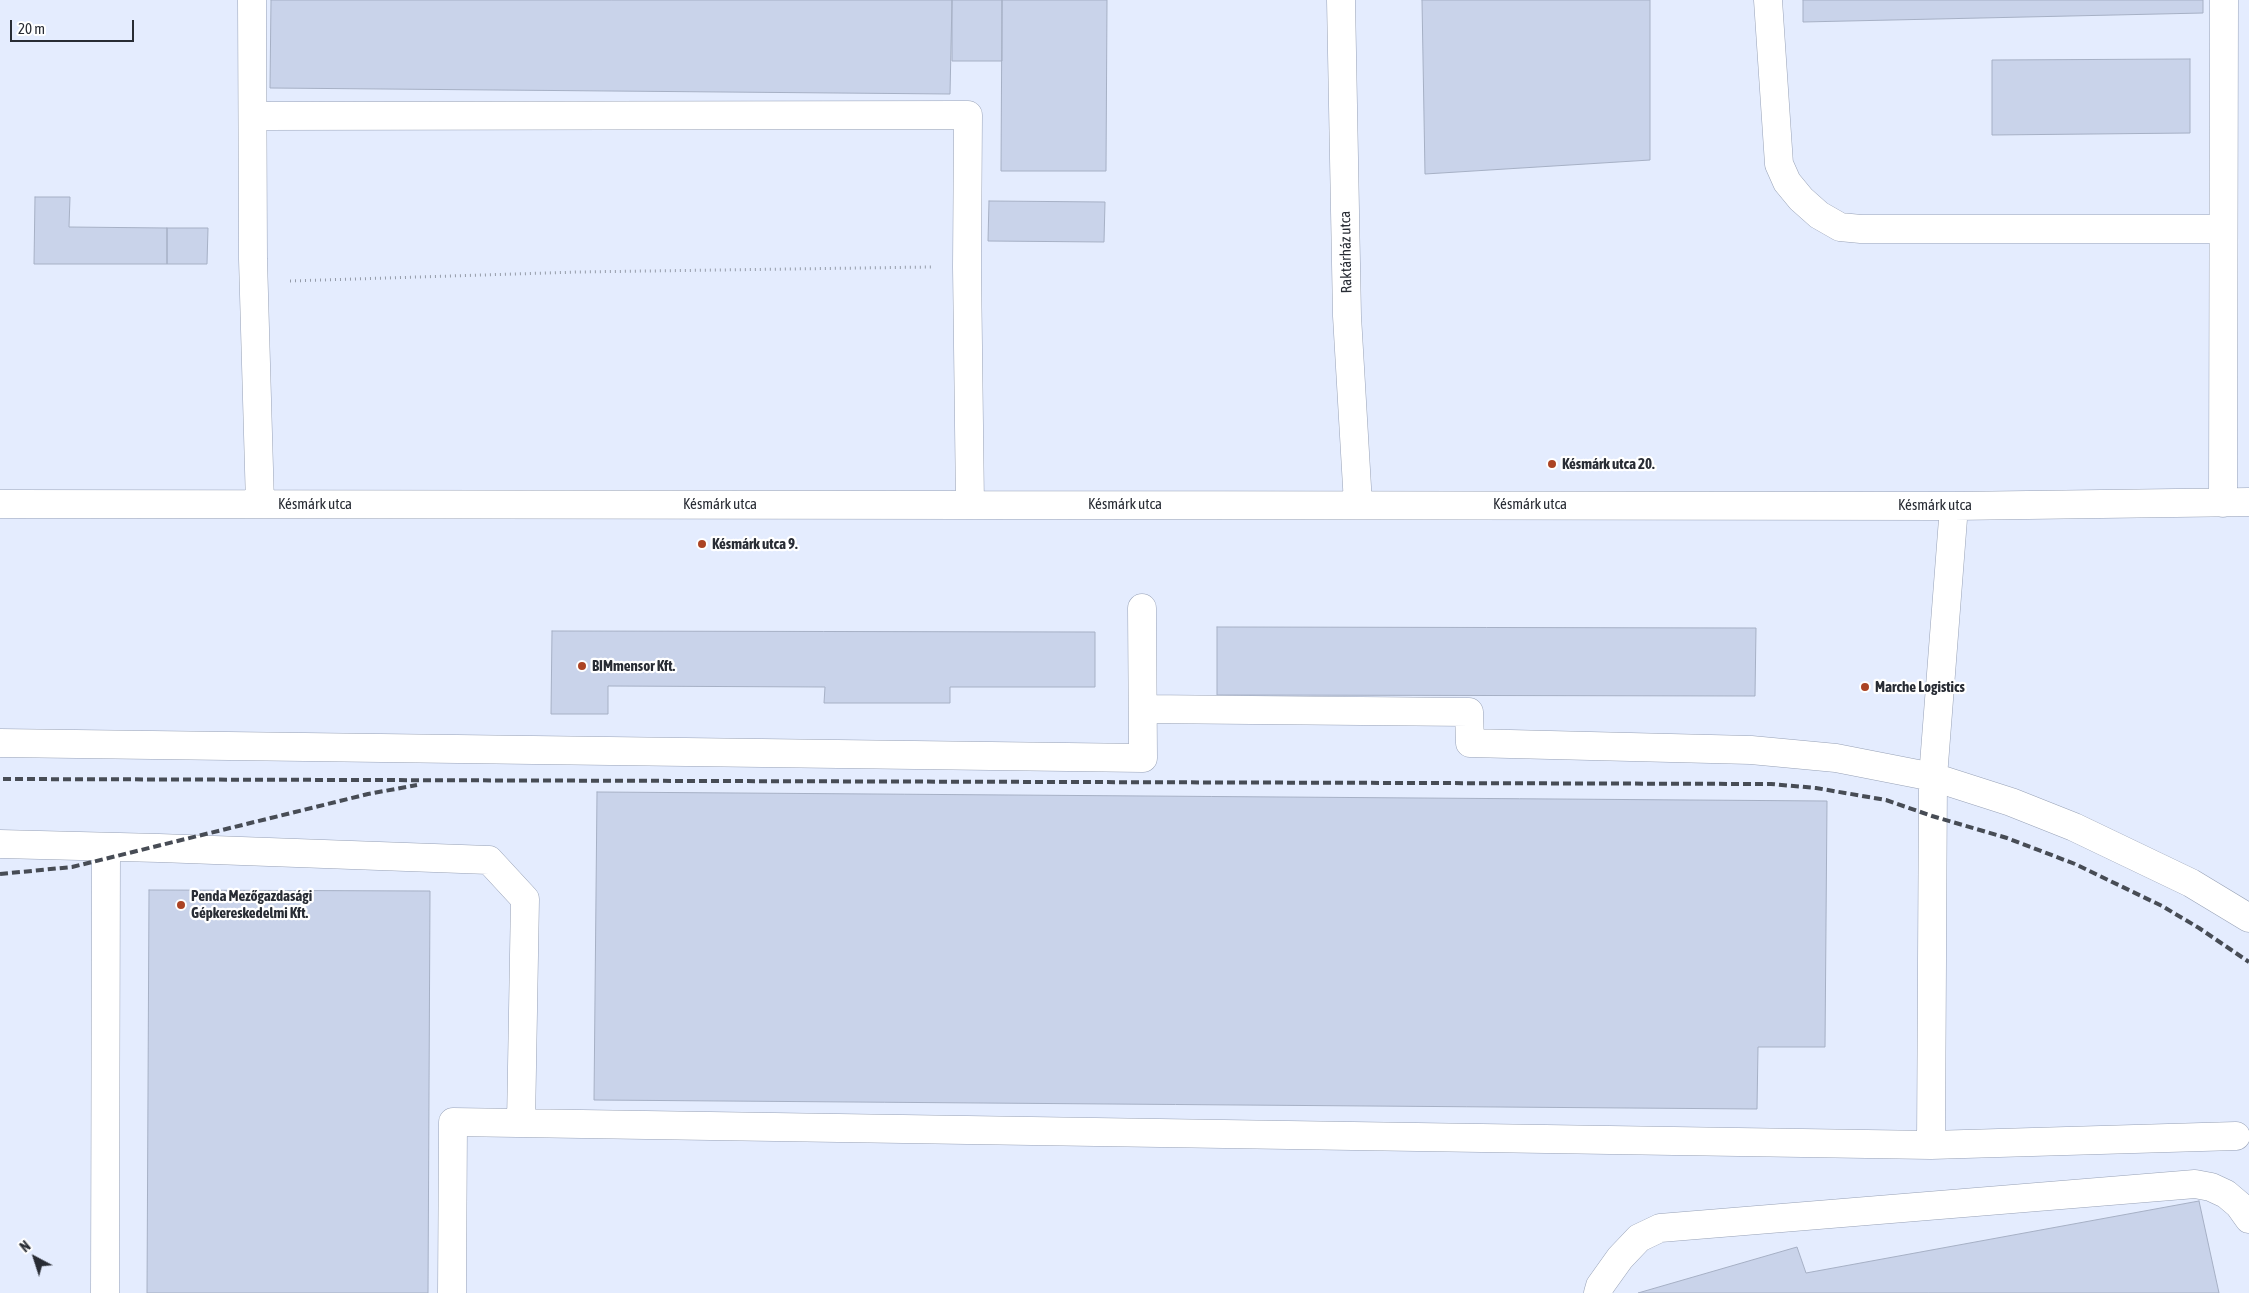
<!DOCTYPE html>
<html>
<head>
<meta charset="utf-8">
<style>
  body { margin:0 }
  #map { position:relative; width:2249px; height:1293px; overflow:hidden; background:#e4ecfe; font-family:"Asap Condensed",sans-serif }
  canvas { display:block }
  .north { position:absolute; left:10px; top:1233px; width:50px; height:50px; -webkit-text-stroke:4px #fff; paint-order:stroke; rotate:320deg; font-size:14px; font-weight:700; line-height:20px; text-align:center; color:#282c34 }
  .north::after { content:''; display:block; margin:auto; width:18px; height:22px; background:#282c34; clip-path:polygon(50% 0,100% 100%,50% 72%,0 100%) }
  .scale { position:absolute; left:10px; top:20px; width:124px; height:22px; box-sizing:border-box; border:2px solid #282c34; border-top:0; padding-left:6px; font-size:15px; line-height:18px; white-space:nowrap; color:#282c34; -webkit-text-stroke:4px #fff; paint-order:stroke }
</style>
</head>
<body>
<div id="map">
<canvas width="2249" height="1293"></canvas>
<div class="north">N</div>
<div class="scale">20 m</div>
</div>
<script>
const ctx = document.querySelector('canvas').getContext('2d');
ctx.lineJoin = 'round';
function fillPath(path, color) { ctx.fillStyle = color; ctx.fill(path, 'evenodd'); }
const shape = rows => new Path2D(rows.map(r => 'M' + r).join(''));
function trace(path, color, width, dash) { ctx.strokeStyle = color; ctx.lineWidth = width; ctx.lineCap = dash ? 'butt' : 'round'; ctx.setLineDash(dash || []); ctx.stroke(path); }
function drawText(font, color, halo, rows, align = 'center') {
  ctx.font = font + ' "Asap Condensed",sans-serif'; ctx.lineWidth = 4.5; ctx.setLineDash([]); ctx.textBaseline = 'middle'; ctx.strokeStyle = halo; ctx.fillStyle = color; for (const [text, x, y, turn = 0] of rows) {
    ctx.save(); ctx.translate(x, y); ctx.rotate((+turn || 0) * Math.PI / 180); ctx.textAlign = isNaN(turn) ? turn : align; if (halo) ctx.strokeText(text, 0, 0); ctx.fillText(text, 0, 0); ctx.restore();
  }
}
const building = shape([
  [271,0,952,0,950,94,270,88,271,0],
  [952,0,1002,0,1002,61,952,61,952,0],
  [1002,0,1107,0,1106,171,1001,171,1002,0],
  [1422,0,1650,0,1650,160,1425,174,1422,0],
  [1803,0,2203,0,2203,13,1803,22,1803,0],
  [2190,59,2190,133,1992,135,1992,60,2190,59],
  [35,197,70,197,69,227,167,228,167,264,34,264,35,197],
  [989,201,1105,202,1104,242,988,241,989,201],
  [167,228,208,228,207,264,167,264,167,228],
  [1217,627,1756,628,1755,696,1217,695,1217,627],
  [552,631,1095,632,1095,687,950,687,950,703,824,703,825,687,608,686,608,714,551,714,552,631],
  [597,792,1827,801,1825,1047,1758,1047,1757,1109,594,1100,597,792],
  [149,890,430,891,428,1293,147,1293,149,890],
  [2199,1201,2219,1293,1638,1293,1797,1247,1806,1273,2199,1201]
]);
const path = shape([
  [290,281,578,272,931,267]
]);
const minor = shape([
  [252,0,253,259,260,504],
  [1341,0,1347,316,1358,504],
  [1768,0,1779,164,1787,182,1801,199,1819,215,1840,227,1861,229,2222,229],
  [253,116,968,115,967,267,970,505],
  [2223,503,2224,0],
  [0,504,1954,506,2249,502],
  [1143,709,1469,712,1470,743,1751,750,1836,758,1933,777,2011,802,2074,827,2191,883,2249,918],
  [0,743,1143,758,1142,608],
  [0,844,159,848,489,860,525,899,521,1123],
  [1931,1145,1933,777,1954,506],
  [105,1293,106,847],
  [452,1293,453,1122,1931,1145,2236,1136],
  [1598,1293,1600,1286,1620,1258,1639,1238,1660,1228,2195,1184,2211,1187,2226,1194,2239,1205,2249,1219]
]);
const rail = shape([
  [3,779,1771,784,1816,788,1886,800,1932,816,2007,838,2075,864,2162,906,2199,928,2249,962],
  [0,874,72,867,368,794,417,785]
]);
const markers = [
  [1552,464,5,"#ab4324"],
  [702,544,5,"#ab4324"],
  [582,666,5,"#ab4324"],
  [1865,687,5,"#ab4324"],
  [181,905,5,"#ab4324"]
];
const streetNames = [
  ["Raktárház utca",1346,252,-91],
  ["Késmárk utca",315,504],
  ["Késmárk utca",720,504],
  ["Késmárk utca",1125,504],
  ["Késmárk utca",1530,504],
  ["Késmárk utca",1935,505]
];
const poiNames = [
  ["Késmárk utca 20.",1562,464],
  ["Késmárk utca 9.",712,544],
  ["BIMmensor Kft.",592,666],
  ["Marche Logistics",1875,687],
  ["Penda Mezőgazdasági",191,896],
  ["Gépkereskedelmi Kft.",191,913]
];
fillPath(building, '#c9d3ea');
trace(building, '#a6b0c5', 1);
trace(minor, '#97a1b6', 29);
trace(path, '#949ba8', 3, [1, 4]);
trace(minor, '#fff', 28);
trace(rail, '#474c55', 4, [8, 4]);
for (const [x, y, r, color] of markers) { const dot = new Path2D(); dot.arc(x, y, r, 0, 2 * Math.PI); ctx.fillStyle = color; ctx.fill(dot); trace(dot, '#fff', 2); }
drawText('15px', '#282c34', '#fff', streetNames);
drawText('bold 15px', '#282c34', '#fff', poiNames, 'left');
</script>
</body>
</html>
